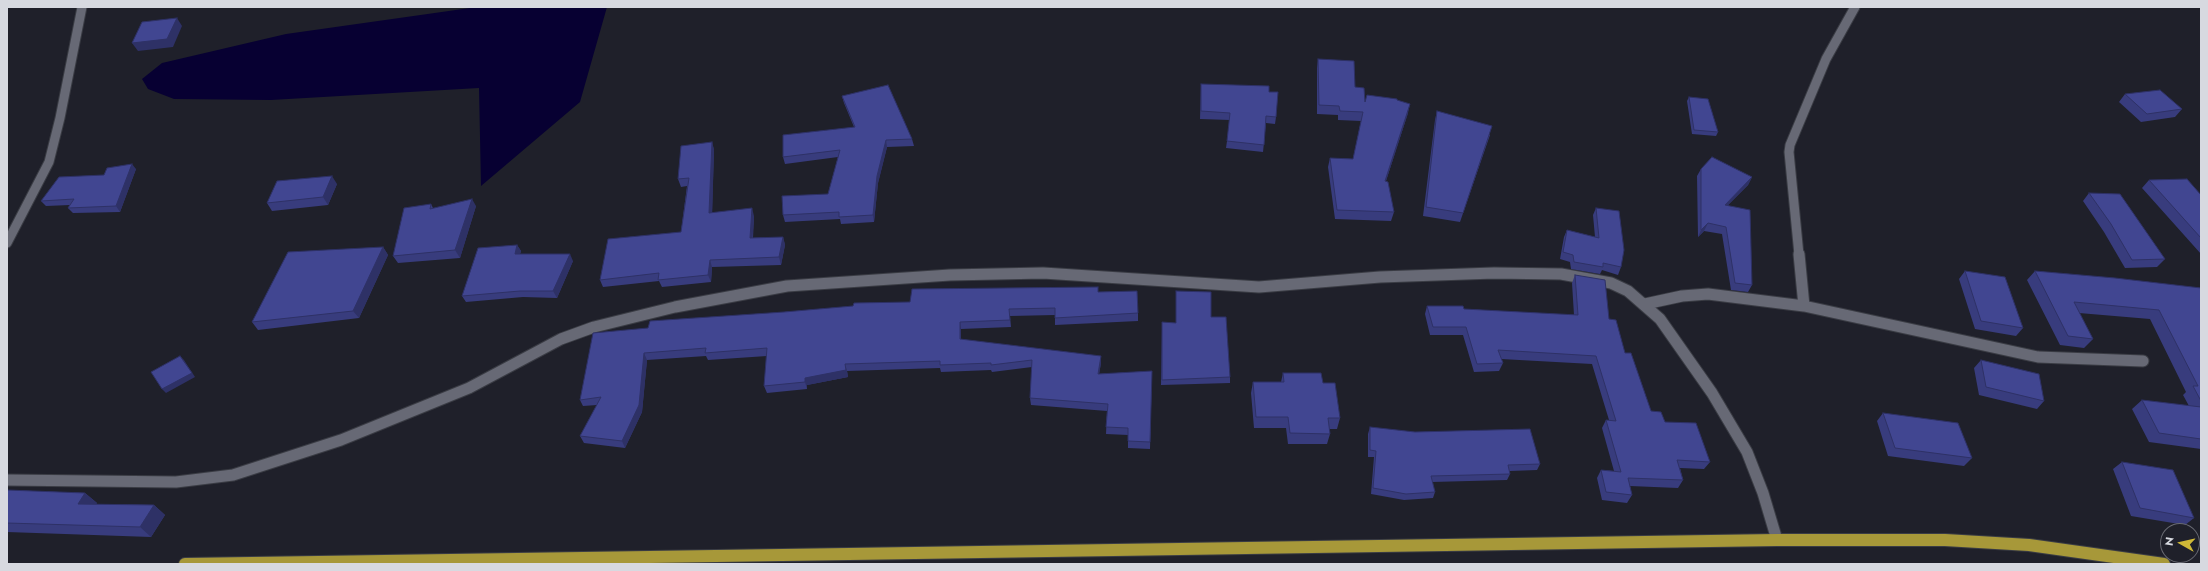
<!DOCTYPE html>
<html>
<head>
<meta charset="utf-8">
<style>
  body { margin:0 }
  #map { position:relative; width:2208px; height:571px; overflow:hidden; background:#1f202a; font-family:Jost,sans-serif }
  canvas { display:block }
  .frame { position:absolute; inset:0; border:8px solid #d7d9e0; pointer-events:none }
  .north { position:absolute; left:2160px; top:523px; width:40px; height:40px; box-sizing:border-box; background:#1f202a; border:1px solid #696a73; border-radius:50%; rotate:278deg; font-size:11px; font-weight:700; line-height:16px; text-align:center; color:#d7d9e0 }
  .north::after { content:''; display:block; margin:auto; width:14px; height:18px; background:#cfb837; clip-path:polygon(50% 0,100% 100%,50% 72%,0 100%) }
</style>
</head>
<body>
<div id="map">
<canvas width="2208" height="571"></canvas>
<div class="frame"></div>
<div class="north">N</div>
</div>
<script>
const ctx = document.querySelector('canvas').getContext('2d');
ctx.lineJoin = 'round';
function fillPath(path, color) { ctx.fillStyle = color; ctx.fill(path, 'evenodd'); }
const shape = rows => new Path2D(rows.map(r => 'M' + r).join(''));
function trace(path, color, width, dash) { ctx.strokeStyle = color; ctx.lineWidth = width; ctx.lineCap = dash ? 'butt' : 'round'; ctx.setLineDash(dash || []); ctx.stroke(path); }
const water = shape([
  [477,7,607,7,580,102,481,186,479,88,271,100,174,99,148,89,142,79,162,63,286,34]
]);
const minorFar1 = shape([
  [7,243,49,162,60,118,82,7],
  [1799,255,1789,152,1790,145,1826,59,1855,7]
]);
const minor = shape([
  [1799,254,1804,306],
  [1645,304,1682,296,1708,294,1804,306,2038,357,2143,361],
  [7,480,176,482,233,475,341,440,469,388,561,339,594,327,675,307,787,286,950,275,1043,273,1259,287,1380,277,1494,273,1561,274,1611,283,1628,291,1660,319,1712,393,1747,452,1763,493,1777,540]
]);
const trunk = shape([
  [185,564,1777,540,1945,540,2029,545,2164,564]
]);
const wall = shape([
  [1318,59,1355,87,1365,102,1397,100,1408,113,1386,181,1394,212,1391,221,1335,219,1328,167,1330,158,1353,159,1361,121,1338,120,1338,115,1317,114,1317,68],
  [1201,84,1269,92,1276,117,1275,124,1266,123,1263,152,1226,148,1230,120,1200,119],
  [2125,94,2182,109,2175,117,2141,122,2119,102],
  [842,96,912,139,914,146,887,147,878,183,874,222,841,224,840,219,785,222,783,215,828,194,838,157,785,164,783,157,854,127,844,103],
  [1689,97,1718,132,1716,136,1692,134,1687,101],
  [1437,111,1490,135,1460,222,1423,216,1435,120],
  [712,142,714,150,712,212,754,216,753,238,783,237,785,245,781,265,712,267,711,282,662,287,659,281,603,287,600,280,681,232,687,186,681,187,678,179],
  [136,169,120,212,73,213,68,208,70,205,46,206,41,201,104,175],
  [1701,169,1752,177,1748,185,1728,205,1752,285,1748,292,1731,290,1722,234,1704,231,1698,237,1697,176],
  [2149,180,2201,195,2201,254,2142,188],
  [337,184,328,205,272,211,267,203],
  [2089,193,2165,259,2157,267,2125,268,2104,232,2083,201],
  [431,204,433,208,476,206,460,258,398,263,393,256],
  [1596,208,1621,267,1618,275,1602,270,1600,274,1571,269,1570,262,1560,259,1564,237,1567,230,1595,237,1593,215],
  [517,245,521,251,520,254,573,261,557,298,523,297,466,302,462,296],
  [383,247,388,255,359,318,258,330,252,322],
  [1965,271,2023,328,2016,336,1975,329,1959,279],
  [2035,271,2201,288,2201,449,2149,442,2132,409,2142,400,2189,406,2183,395,2186,392,2150,319,2079,313,2093,339,2084,348,2060,345,2027,280],
  [1575,275,1609,319,1651,411,1665,422,1710,462,1704,469,1680,468,1683,480,1678,488,1630,486,1632,495,1627,503,1602,500,1597,478,1601,470,1614,471,1602,428,1606,420,1609,420,1592,364,1501,359,1503,363,1499,371,1474,372,1463,335,1430,335,1425,314,1427,306,1464,309,1574,315,1572,283],
  [1098,292,1138,313,1138,321,1055,325,1055,315,1010,316,1011,327,961,329,961,339,1101,363,1099,374,1152,371,1150,449,1128,448,1128,435,1106,434,1107,411,1031,405,1030,398,1032,367,992,372,991,370,941,372,940,368,847,371,848,377,807,385,807,389,767,393,764,386,767,356,708,360,706,356,647,360,642,412,625,448,584,443,580,436,597,405,583,406,580,400,648,328,784,312,910,302],
  [1211,317,1230,377,1230,383,1161,385,1162,328,1176,323],
  [1981,360,2044,401,2037,409,1979,395,1974,368],
  [1283,373,1323,383,1340,418,1337,429,1329,429,1330,434,1327,444,1288,444,1286,428,1254,428,1251,393,1253,382,1281,382],
  [1883,413,1972,458,1964,466,1888,456,1877,421],
  [1370,427,1540,464,1537,470,1510,471,1510,474,1507,480,1432,482,1435,492,1433,498,1404,500,1371,494,1374,457,1368,457,1368,434],
  [2122,462,2194,518,2185,525,2131,516,2113,469],
  [7,490,85,493,97,503,96,504,154,505,165,515,151,537,7,532]
]);
const shadedWall = shape([
  [177,18,182,26,173,47,138,51,132,43],
  [1410,104,1408,113,1383,190,1385,181],
  [886,140,887,147,878,183,874,222,873,215,877,176],
  [712,142,714,150,712,220,709,213],
  [132,164,136,169,120,212,116,206],
  [332,176,337,184,328,205,323,197],
  [1752,177,1748,185,1721,212,1725,205],
  [472,199,476,206,460,258,455,250],
  [752,208,754,216,752,246,750,238],
  [1708,223,1704,231,1698,237,1701,230],
  [783,237,785,245,781,265,779,257],
  [517,245,521,251,518,260,515,254],
  [383,247,388,255,359,318,353,311],
  [570,254,573,261,557,298,553,291],
  [710,260,712,267,711,282,708,275],
  [960,322,961,329,960,346],
  [644,353,647,360,642,412,625,448,622,441],
  [180,356,184,360,195,377,166,393,162,389],
  [1101,356,1101,363,1098,381,1098,374],
  [845,364,847,371,848,377,807,385,807,389,805,382,805,378],
  [85,493,97,503,89,514,78,504],
  [154,505,165,515,151,537,140,527]
]);
const building = shape([
  [177,18,167,39,132,43,142,22,177,18],
  [1318,59,1354,61,1355,87,1364,88,1365,102,1367,95,1397,99,1397,100,1410,104,1385,181,1388,182,1394,212,1337,210,1330,158,1353,159,1363,112,1340,111,1339,106,1319,105,1318,59],
  [1201,84,1269,86,1269,92,1278,92,1276,117,1266,116,1264,145,1227,141,1230,113,1201,111,1201,84],
  [888,85,912,139,886,140,877,176,873,215,839,217,839,212,783,215,782,196,828,194,840,150,783,157,783,135,855,127,842,96,888,85],
  [2160,90,2182,109,2147,114,2125,94,2160,90],
  [1689,97,1708,99,1718,132,1694,130,1689,97],
  [1437,111,1492,126,1463,213,1426,207,1437,111],
  [712,142,709,213,752,208,750,238,783,237,779,257,710,260,708,275,658,280,659,273,600,280,608,239,681,232,689,178,678,179,681,146,712,142],
  [1712,157,1752,177,1725,205,1750,210,1752,285,1735,283,1726,227,1708,223,1701,230,1701,169,1712,157],
  [132,164,116,206,68,208,74,199,41,201,59,177,104,175,107,168,132,164],
  [332,176,323,197,267,203,277,181,332,176],
  [2187,179,2201,195,2201,238,2149,180,2187,179],
  [2089,193,2120,194,2165,259,2132,260,2111,224,2089,193],
  [472,199,455,250,393,256,404,208,431,204,430,209,472,199],
  [1596,208,1619,211,1624,250,1621,267,1603,263,1603,267,1574,262,1573,255,1563,252,1567,230,1599,238,1596,208],
  [517,245,515,254,570,254,553,291,520,291,462,296,478,248,517,245],
  [383,247,353,311,252,322,288,252,383,247],
  [1965,271,2005,277,2023,328,1981,321,1965,271],
  [2035,271,2115,278,2201,288,2201,319,2200,319,2201,320,2201,401,2193,386,2198,386,2159,310,2074,302,2093,339,2068,336,2035,271],
  [1575,275,1605,280,1609,319,1616,320,1625,353,1631,353,1651,411,1661,412,1665,422,1696,423,1710,462,1677,460,1683,480,1628,478,1632,495,1606,492,1601,470,1621,472,1606,420,1616,421,1596,356,1498,350,1503,363,1477,364,1466,327,1433,327,1427,306,1463,306,1464,309,1578,315,1575,275],
  [1098,287,1098,292,1137,291,1138,313,1055,318,1055,308,1009,309,1010,320,960,322,960,339,1101,356,1098,374,1152,371,1150,442,1128,441,1128,428,1106,427,1108,404,1030,398,1032,360,991,365,991,363,940,365,940,361,845,364,846,370,805,378,805,382,764,386,767,348,705,353,706,348,644,353,639,405,622,441,580,436,601,397,580,400,593,333,648,328,650,321,784,312,853,306,854,303,910,302,912,289,1098,287],
  [1176,291,1211,292,1211,317,1226,317,1230,377,1162,380,1162,322,1176,323,1176,291],
  [180,356,192,373,162,389,151,372,180,356],
  [1981,360,2039,374,2044,401,1986,387,1981,360],
  [1283,373,1321,373,1323,383,1335,383,1340,418,1328,418,1330,434,1290,433,1288,417,1256,417,1253,382,1284,382,1283,373],
  [2142,400,2201,407,2201,439,2159,433,2142,400],
  [1883,413,1958,423,1972,458,1895,448,1883,413],
  [1370,427,1415,432,1530,429,1540,464,1508,465,1510,474,1431,476,1435,492,1406,494,1373,488,1376,451,1370,450,1370,427],
  [2122,462,2173,470,2194,518,2140,508,2122,462],
  [7,490,85,493,78,504,154,505,140,527,7,523,7,490]
]);
fillPath(water, '#070032');
trace(minorFar1, '#3a3c44', 11);
trace(minor, '#3a3c44', 13);
trace(trunk, '#3a3c44', 14);
trace(minorFar1, '#676975', 9);
trace(minor, '#676975', 11);
trace(trunk, '#a79839', 12);
fillPath(wall, '#383c7d');
fillPath(shadedWall, '#2e3166');
fillPath(building, '#414691');
trace(building, '#2e3166', 1);
</script>
</body>
</html>
